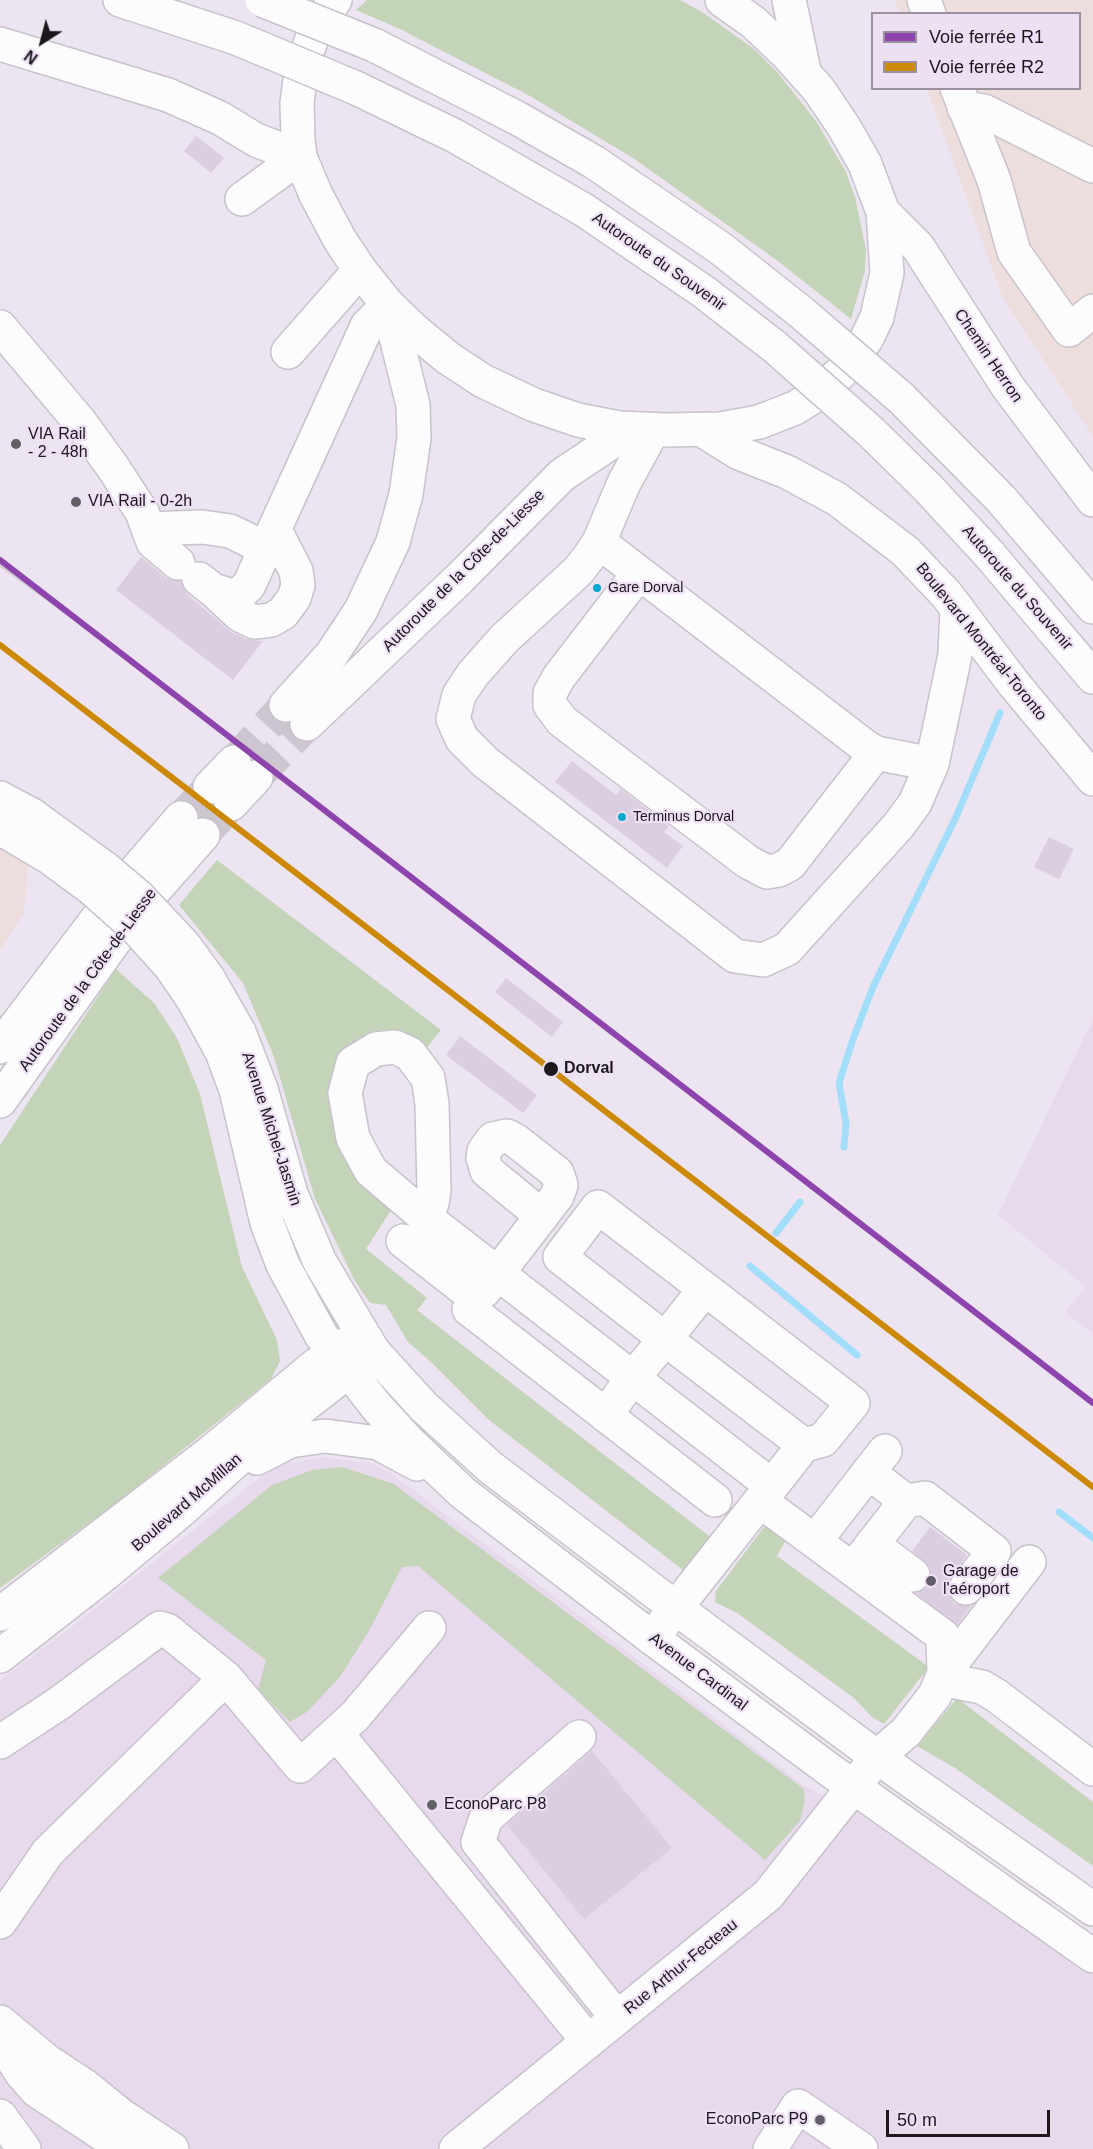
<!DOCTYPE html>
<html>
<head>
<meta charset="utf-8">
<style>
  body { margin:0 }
  #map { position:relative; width:1093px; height:2149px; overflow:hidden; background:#ece4f0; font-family:Arial,sans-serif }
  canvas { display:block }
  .legend { position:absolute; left:871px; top:12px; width:210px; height:78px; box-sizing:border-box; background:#eee0f4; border:2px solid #9a909e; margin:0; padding:8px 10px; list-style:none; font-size:18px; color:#1b171d }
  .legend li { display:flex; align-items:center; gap:12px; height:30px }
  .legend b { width:30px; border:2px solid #9a909e }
  .north { position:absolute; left:12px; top:12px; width:60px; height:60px; -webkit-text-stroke:4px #eee0f4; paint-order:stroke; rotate:216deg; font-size:16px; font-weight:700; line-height:24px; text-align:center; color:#1b171d }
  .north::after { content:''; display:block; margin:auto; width:21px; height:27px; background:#1b171d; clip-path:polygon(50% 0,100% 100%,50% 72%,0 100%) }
  .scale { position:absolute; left:886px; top:2110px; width:164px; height:27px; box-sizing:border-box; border:3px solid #1b171d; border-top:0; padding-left:8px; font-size:18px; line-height:21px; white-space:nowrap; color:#1b171d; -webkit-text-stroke:4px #eee0f4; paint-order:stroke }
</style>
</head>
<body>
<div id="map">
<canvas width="1093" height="2149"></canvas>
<ul class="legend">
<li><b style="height:8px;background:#8e44ad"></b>Voie ferrée R1</li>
<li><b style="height:8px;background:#cb8906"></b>Voie ferrée R2</li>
</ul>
<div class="north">N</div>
<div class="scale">50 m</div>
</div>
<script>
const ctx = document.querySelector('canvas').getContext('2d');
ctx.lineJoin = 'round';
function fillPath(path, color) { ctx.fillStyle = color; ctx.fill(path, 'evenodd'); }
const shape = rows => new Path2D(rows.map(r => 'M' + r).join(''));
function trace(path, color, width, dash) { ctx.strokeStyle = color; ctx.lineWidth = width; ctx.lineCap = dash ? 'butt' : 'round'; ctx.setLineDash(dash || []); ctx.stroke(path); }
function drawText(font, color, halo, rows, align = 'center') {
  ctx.font = font + ' Arial,sans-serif'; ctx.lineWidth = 4.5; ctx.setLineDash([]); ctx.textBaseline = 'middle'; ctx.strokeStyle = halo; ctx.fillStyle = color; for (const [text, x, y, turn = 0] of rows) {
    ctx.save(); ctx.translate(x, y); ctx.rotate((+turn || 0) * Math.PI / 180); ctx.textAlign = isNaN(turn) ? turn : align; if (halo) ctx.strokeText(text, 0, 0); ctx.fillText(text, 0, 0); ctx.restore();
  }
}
const commercial = shape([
  [895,0,1093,0,1093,436,1003,298,927,89,1080,88,1080,14,900,13],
  [0,848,28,865,24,913,0,950]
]);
const built = shape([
  [1093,1019,1093,1334,1065,1312,1086,1287,998,1215],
  [322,1457,370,1463,392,1474,805,1786,902,1836,1093,1971,1093,2149,0,2149,0,1680,69,1629,260,1477,285,1464]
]);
const green = shape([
  [367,0,680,0,702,12,754,49,777,72,816,121,846,172,855,197,866,250,865,271,851,319,778,261,633,158,530,96,400,29,356,10],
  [217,860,441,1030,425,1050,342,1060,393,1207,366,1249,427,1298,417,1310,713,1539,688,1574,489,1420,432,1363,408,1342,386,1305,370,1303,355,1281,315,1199,274,1057,243,983,179,905],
  [116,969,154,1003,177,1038,200,1094,242,1267,277,1340,280,1361,271,1379,115,1504,0,1588,0,1145],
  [342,1467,394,1484,804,1789,805,1801,800,1821,765,1860,418,1566,402,1567,370,1629,340,1677,307,1712,290,1722,258,1690,266,1660,158,1578,272,1485,312,1470],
  [764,1527,772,1527,786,1540,777,1556,929,1667,884,1724,872,1717,854,1698,737,1613,715,1602,716,1591],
  [957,1698,1093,1802,1093,1866,955,1768,917,1746]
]);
const stream = shape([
  [844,1147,846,1123,839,1083,853,1039,873,987,956,817,1000,713],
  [776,1233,800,1202],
  [750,1266,857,1355],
  [1059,1512,1093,1538]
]);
const building = shape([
  [196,136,224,158,211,173,184,151],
  [141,557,166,578,181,581,187,594,231,632,246,639,263,641,233,680,116,590],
  [572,761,616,795,621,789,669,826,664,832,683,846,667,868,555,782],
  [1049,837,1074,849,1059,879,1034,867],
  [506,978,563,1022,552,1037,495,992],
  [460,1036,537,1095,523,1113,446,1055],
  [930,1527,967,1555,948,1585,949,1595,954,1603,971,1606,957,1625,916,1593,928,1587,932,1577,930,1567,912,1551],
  [592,1751,672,1848,584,1919,507,1825]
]);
const highwayTunnel = shape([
  [234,762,286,705],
  [256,777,307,724],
  [181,818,210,787],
  [203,835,231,804]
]);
const minor = shape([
  [789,0,804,71],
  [924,0,929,14],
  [957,88,994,180,1014,252,1069,330,1093,311],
  [964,108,984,111,1093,166],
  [242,199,300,157],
  [0,327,80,422,112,466,142,512,153,542,178,563],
  [288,352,360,270],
  [653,430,624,483,599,542,589,557,578,571,504,639,473,674,459,695,453,719,462,739,485,762,735,956,763,960,787,949,899,825,915,803,932,764,955,655,957,608],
  [148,529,202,527,230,531,267,549],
  [599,542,866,747,876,753,932,764],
  [639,573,559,677,550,693,550,705,562,721,748,862,767,872,779,870,790,864,876,753],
  [199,579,213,590,232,596,240,594,249,585,367,326,388,305],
  [213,590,240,615,254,622,271,620,283,613,294,598,298,585,296,571,275,530],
  [425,1217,432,1203,434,1191,432,1104,428,1078,410,1054,395,1047,376,1049,353,1063,345,1093,353,1138,371,1171,425,1217,772,1486],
  [403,1241,477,1299,469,1309,715,1500],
  [705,1289,853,1403,823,1440,804,1445],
  [484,1291,557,1196,561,1185,557,1173,515,1140,507,1136,493,1139,484,1151,483,1158,487,1171,542,1216],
  [605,1415,633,1378,665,1339,705,1289,598,1207,560,1257,665,1339,804,1445,652,1638],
  [868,1472,906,1501,925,1498,994,1551,966,1588],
  [760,1501,943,1636,944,1673,956,1682,982,1687,997,1696,1093,1769],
  [815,1541,885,1451],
  [872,1544,913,1575],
  [853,1569,906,1501],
  [337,1734,588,2041],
  [579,1737,486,1818,478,1842,617,2018],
  [0,1742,58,1704,160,1628,167,1630,226,1678,300,1766,355,1716,429,1628],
  [0,1922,48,1852,226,1678],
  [0,2022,47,2061,85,2086,122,2116,172,2149],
  [0,2040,22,2074,36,2090,125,2149],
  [0,2116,24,2149],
  [456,2149,768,1895,877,1757,906,1732,935,1695,944,1673,1029,1562],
  [770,2149,798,2106,861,2149]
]);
const major = shape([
  [335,0,316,28,302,65,297,103,298,140,300,157,316,195,340,240,360,270,388,305,414,330,448,358,483,381,534,405,578,420,619,428,666,430,720,429,759,422,795,408,816,395,847,367,867,338,877,317,887,273,883,212,865,164,844,127,819,90,787,54,753,22,722,0],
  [0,44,168,95,220,118,256,140,300,157],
  [883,212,918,247,1008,387,1093,500],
  [702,430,739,453,787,472,837,499,905,551,946,594,1014,684,1093,779],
  [0,798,32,815,106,869],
  [0,828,49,857,91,888],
  [239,1032,261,1089,291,1194,320,1262,373,1351,424,1407,490,1467,676,1608,877,1757,1093,1909],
  [222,1052,236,1090,267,1223,283,1265,321,1335,376,1406,408,1441,463,1493,652,1638,831,1771,1093,1956],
  [257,1458,290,1441,325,1436,378,1443,417,1464],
  [0,1614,211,1452,316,1365,353,1340],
  [0,1656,105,1574,184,1508,251,1447,365,1358]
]);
const highway = shape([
  [120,0,236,38],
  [374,45,517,118,594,162,720,248,802,313],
  [356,88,455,136,584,210,704,292,775,347],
  [901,398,1001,499,1093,607],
  [871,432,928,488,989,554,1093,677],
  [286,705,332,654,361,610,393,542,406,494,414,438,413,405,388,305],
  [307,724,460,578,562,475,631,429],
  [210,787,234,762],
  [231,804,256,777],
  [0,1047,119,890,181,818],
  [0,1101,136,911,203,835]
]);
const rail = shape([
  [0,564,70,615]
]);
const majorBridge = shape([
  [106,869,139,897,184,945,208,978,239,1032],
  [91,888,135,927,171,967,194,1001,222,1052]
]);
const highwayBridge = shape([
  [262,0,374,45],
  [236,38,356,88],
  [802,313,901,398],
  [775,347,871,432]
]);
const rail1 = shape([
  [0,560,1093,1403]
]);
const rail2 = shape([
  [0,645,1093,1487]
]);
const markers = [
  [16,444,6,"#645f67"],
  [76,502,6,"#645f67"],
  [597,588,5,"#00a9ce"],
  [622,817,5,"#00a9ce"],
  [551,1069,8,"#1b171d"],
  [931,1581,6,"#645f67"],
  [432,1805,6,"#645f67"],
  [820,2120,6,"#645f67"]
];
const busNames = [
  ["Gare Dorval",608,588],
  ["Terminus Dorval",633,817]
];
const streetNames = [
  ["Autoroute du Souvenir",659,262,35],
  ["Chemin Herron",988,356,56],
  ["Autoroute de la Côte-de-Liesse",464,571,-45],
  ["Autoroute du Souvenir",1017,588,49],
  ["Boulevard Montréal-Toronto",981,642,51],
  ["Autoroute de la Côte-de-Liesse",88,980,-54],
  ["Avenue Michel-Jasmin",271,1129,72],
  ["Boulevard McMillan",187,1503,-41],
  ["Avenue Cardinal",698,1672,37],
  ["Rue Arthur-Fecteau",681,1967,-39]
];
const poiNames = [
  ["VIA Rail",28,435],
  ["- 2 - 48h",28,453],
  ["VIA Rail - 0-2h",88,502],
  ["Garage de",943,1572],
  ["l'aéroport",943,1590],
  ["EconoParc P8",444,1805],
  ["EconoParc P9",808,2120,"right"]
];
const stopNames = [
  ["Dorval",564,1069]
];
fillPath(commercial, '#eddddc');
fillPath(built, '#e8daed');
fillPath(green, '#c4d4b8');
trace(stream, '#a2def9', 7);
fillPath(building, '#dbcee0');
trace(highwayTunnel, '#cdc5d0', 33, [33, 16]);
trace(minor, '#c8c2cb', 36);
trace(major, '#c8c2cb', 36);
trace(highway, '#c8c2cb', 36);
trace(minor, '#fcfbfd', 33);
trace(major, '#fcfbfd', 33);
trace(highway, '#fcfbfd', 33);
trace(rail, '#d0ced1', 4.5);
trace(majorBridge, '#c8c2cb', 36, []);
trace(highwayBridge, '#c8c2cb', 36, []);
trace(majorBridge, '#fcfbfd', 33);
trace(highwayBridge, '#fcfbfd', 33);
trace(rail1, '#8e44ad', 6);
trace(rail2, '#cb8906', 6);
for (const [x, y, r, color] of markers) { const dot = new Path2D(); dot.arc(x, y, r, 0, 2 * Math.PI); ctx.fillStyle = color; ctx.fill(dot); trace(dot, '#eee0f4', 2); }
drawText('14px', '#1b171d', '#eee0f4', busNames, 'left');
drawText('16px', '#1b171d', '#eee0f4', streetNames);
drawText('16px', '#1b171d', '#eee0f4', poiNames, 'left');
drawText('bold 16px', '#1b171d', '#eee0f4', stopNames, 'left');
</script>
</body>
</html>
